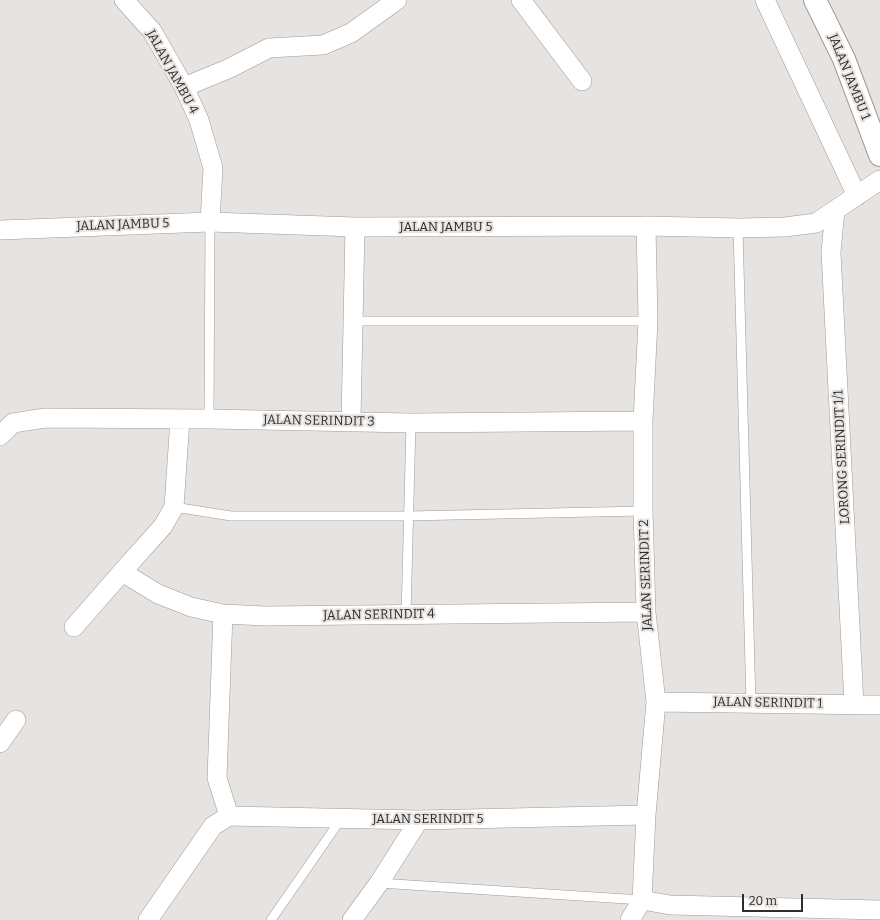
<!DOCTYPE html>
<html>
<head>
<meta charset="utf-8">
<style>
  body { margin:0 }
  #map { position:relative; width:880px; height:920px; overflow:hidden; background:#e6e3e1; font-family:Bitter,serif }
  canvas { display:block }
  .scale { position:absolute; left:742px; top:894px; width:61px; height:18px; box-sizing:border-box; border:2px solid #2f2e2d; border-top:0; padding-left:5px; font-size:12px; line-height:14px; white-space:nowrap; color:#2f2e2d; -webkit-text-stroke:3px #e6e3e1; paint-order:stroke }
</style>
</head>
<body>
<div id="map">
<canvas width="880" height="920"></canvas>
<div class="scale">20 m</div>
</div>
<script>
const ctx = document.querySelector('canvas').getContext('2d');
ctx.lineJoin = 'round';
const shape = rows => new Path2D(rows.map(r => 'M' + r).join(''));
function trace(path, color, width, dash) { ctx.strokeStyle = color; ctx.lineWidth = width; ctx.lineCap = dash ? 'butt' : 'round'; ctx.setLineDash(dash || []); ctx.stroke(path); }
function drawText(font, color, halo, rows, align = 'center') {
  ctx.font = font + ' Bitter,serif'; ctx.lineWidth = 4; ctx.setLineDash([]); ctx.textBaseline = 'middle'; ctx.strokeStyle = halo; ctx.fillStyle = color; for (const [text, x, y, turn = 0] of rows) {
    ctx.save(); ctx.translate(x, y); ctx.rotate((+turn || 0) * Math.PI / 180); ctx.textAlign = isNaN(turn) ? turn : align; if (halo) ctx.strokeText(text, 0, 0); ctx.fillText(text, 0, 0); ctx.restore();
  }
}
const lane = shape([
  [738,228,751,703],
  [352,321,648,321],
  [209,419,210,222],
  [174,507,231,516,408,516,643,511],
  [406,615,411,423],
  [379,883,642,900],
  [271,920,341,819]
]);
const street = shape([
  [124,0,152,31,184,87,199,120,213,168,210,222],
  [521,0,582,81],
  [765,0,857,196],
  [184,87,228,69,269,48,323,45,351,33,397,0],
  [835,210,831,252,854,705],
  [0,230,210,222,355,227,646,226,738,228,785,227,816,223,880,180],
  [351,421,355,227],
  [0,436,13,423,45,418,209,419,411,423,643,421],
  [122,572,158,594,191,607,223,614,265,616,646,612],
  [223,614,217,778,229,816],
  [74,627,122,572,163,526,174,507,180,419],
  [656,702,880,705],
  [0,743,16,720],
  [642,900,670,905,880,910],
  [148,920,213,826,229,816,419,820,646,815],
  [352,920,379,883,419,820],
  [630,920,642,900,646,815,656,702,646,612,643,511,643,421,648,321,646,226]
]);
const secondary = shape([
  [815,0,844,59,880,155]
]);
const streetNames = [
  ["JALAN JAMBU 4",172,72,61],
  ["JALAN JAMBU 1",849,77,68],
  ["JALAN JAMBU 5",123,225,-2],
  ["JALAN JAMBU 5",446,227],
  ["JALAN SERINDIT 3",319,421,1],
  ["LORONG SERINDIT 1/1",842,457,-93],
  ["JALAN SERINDIT 2",646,575,-92],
  ["JALAN SERINDIT 4",379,615,-1],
  ["JALAN SERINDIT 1",768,703,1],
  ["JALAN SERINDIT 5",428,819]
];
trace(lane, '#9d9a98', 10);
trace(street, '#9d9a98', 20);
trace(secondary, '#9d9a98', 24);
trace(lane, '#fff', 9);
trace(street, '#fff', 19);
trace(secondary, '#fff', 22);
drawText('13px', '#2f2e2d', '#e6e3e1', streetNames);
</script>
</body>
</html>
